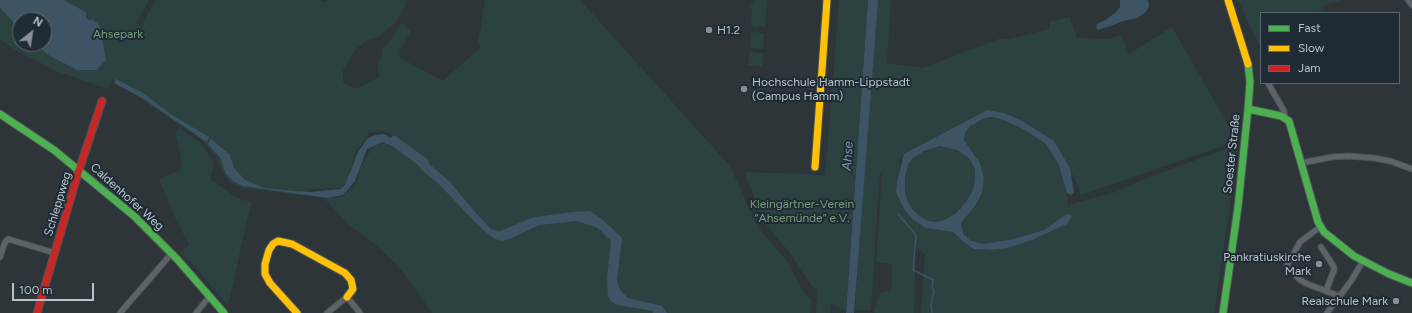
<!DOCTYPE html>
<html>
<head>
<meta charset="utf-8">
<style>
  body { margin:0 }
  #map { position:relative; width:1412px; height:313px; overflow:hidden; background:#2d3539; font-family:Figtree,sans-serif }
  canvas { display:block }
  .legend { position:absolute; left:1260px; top:12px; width:140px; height:72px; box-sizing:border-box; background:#202c35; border:1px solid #5c6871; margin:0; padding:5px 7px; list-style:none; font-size:12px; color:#b7c2ca }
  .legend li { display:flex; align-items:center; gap:8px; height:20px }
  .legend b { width:20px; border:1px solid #5c6871 }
  .north { position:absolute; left:12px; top:12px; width:40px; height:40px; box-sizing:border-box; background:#202c35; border:1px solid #5c6871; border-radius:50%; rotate:30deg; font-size:11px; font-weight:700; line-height:16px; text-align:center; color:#b7c2ca }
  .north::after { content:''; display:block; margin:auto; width:14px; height:18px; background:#879197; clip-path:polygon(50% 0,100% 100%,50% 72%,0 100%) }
  .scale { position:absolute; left:12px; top:283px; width:82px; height:18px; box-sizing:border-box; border:2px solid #b7c2ca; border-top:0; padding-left:5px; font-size:12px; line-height:14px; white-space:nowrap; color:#b7c2ca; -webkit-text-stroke:3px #202c35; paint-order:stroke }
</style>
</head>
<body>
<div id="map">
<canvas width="1412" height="313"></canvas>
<ul class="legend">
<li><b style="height:5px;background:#4caf50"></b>Fast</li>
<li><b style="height:5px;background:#ffc107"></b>Slow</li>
<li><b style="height:5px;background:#c62828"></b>Jam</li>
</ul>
<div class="north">N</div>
<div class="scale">100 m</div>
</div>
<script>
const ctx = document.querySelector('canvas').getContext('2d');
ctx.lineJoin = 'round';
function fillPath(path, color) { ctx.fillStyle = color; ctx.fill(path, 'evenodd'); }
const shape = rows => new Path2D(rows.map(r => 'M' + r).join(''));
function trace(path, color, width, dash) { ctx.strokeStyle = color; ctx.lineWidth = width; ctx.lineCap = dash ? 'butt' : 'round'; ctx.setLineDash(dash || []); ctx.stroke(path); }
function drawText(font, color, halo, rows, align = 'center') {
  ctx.font = font + ' Figtree,sans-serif'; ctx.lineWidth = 4; ctx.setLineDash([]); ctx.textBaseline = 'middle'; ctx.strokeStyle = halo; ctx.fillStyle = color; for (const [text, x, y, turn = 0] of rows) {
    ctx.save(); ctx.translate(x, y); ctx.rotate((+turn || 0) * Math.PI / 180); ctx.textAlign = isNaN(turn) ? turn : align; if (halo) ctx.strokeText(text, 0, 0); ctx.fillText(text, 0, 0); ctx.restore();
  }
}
const green = shape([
  [64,0,149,0,136,24,141,27,156,0,319,0,324,3,328,0,408,0,396,22,377,38,367,40,355,50,343,70,343,82,355,89,380,77,377,67,382,54,382,49,388,44,402,22,411,32,399,52,400,58,443,81,481,47,478,43,485,0,580,0,730,166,756,223,760,230,787,261,804,293,811,300,810,313,432,313,414,287,397,265,376,245,348,224,325,199,342,197,357,184,360,168,373,146,385,143,401,152,406,145,401,140,383,131,370,132,356,152,347,181,341,188,309,189,307,196,242,188,228,181,216,157,203,141,113,79,108,89,56,71,12,48,0,39,0,8,20,29,20,44,35,44,48,55,77,70,100,26,86,18,86,12],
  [754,0,767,0,765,27,758,25,758,27,751,26,752,9,748,8],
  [839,0,868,0,846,309,842,309,831,303,830,313,816,313,817,290,811,285,790,253,765,223,744,172,811,174,825,176],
  [877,0,891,0,887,63,923,68,999,39,1010,39,1049,29,1051,21,1070,17,1077,38,1108,39,1121,35,1129,54,1172,27,1237,141,1081,195,1070,168,1054,141,1021,120,1004,113,987,110,943,133,899,158,900,166,897,181,912,219,917,223,926,228,953,232,965,243,974,249,991,250,1008,248,1032,240,1067,224,1065,216,1044,230,1014,239,983,244,971,241,962,234,961,223,975,206,982,169,976,156,964,140,965,133,970,126,985,118,992,117,1001,119,1023,129,1046,144,1058,163,1067,193,1068,205,1116,192,1147,178,1234,146,1237,148,1233,184,1214,313,921,313,925,254,916,247,914,313,875,313,874,311,881,292,891,291,892,279,892,264,876,262,882,171,880,173,871,310,855,310,868,102],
  [1238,0,1342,0,1327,4,1317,13,1261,13,1261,49],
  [751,32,764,33,763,49,750,48],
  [749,52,763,53,762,66,748,65],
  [179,128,202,144,214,164,210,179,237,198,251,202,228,306,191,262,180,253,189,245,174,215,159,179,179,171,182,164,176,133],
  [940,146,957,150,969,158,972,163,975,170,975,180,973,190,966,202,955,214,946,219,937,222,928,221,921,217,912,209,907,200,905,190,905,178,908,165,913,158,924,151]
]);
const water = shape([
  [0,0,64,0,86,12,86,18,90,21,92,19,97,23,100,26,106,60,96,70,77,70,48,55,35,44,44,44,44,20,20,20,20,29,0,8],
  [868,0,878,0,854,313,846,313],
  [1120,0,1148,0,1149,6,1146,12,1137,18,1123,21,1111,26,1097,30,1096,26,1097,24,1107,19,1115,13,1120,7],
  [116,79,143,93,172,115,209,137,207,142,142,98,114,83],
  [987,110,1004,113,1021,120,1054,141,1070,168,1074,192,1071,195,1067,193,1058,163,1046,144,1023,129,1001,119,992,117,985,118,970,126,965,133,964,140,980,163,984,178,982,193,975,206,961,223,963,234,971,241,983,244,1014,239,1044,230,1067,214,1070,215,1072,216,1067,224,1032,240,1008,248,991,250,974,249,965,243,953,232,926,228,912,219,904,209,896,192,897,181,904,154],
  [940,146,957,150,969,158,972,163,975,170,975,180,973,190,966,202,955,214,946,219,937,222,928,221,921,217,912,209,907,200,905,190,905,178,908,165,913,158,924,151],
  [384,134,405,146,402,151,383,142,367,149,355,181,343,195,327,198,243,186,233,181,226,174,221,159,208,144,211,139,230,155,234,168,245,180,264,188,294,191,310,192,340,189,345,185,358,152,367,139,375,135],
  [415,152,449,181,476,213,491,229,500,231,534,217,573,212,590,211,602,219,622,238,617,280,620,290,628,298,662,306,667,313,653,313,653,311,617,305,611,301,608,297,607,278,611,241,598,228,577,221,539,225,510,239,502,241,495,239,482,229,468,215,441,186,425,173,412,158]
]);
const stream = shape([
  [898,214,916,235,913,270,933,280,932,286,934,292,931,304,932,313]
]);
const river = shape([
  [394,141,424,163]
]);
const street = shape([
  [1408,0,1412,5],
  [1268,83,1284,111,1285,117],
  [1301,163,1332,157,1349,156,1374,158,1390,161,1412,169],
  [1320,227,1300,242,1293,255,1287,265,1287,266,1299,279,1305,283,1339,296],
  [1321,247,1334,267,1334,270,1326,291],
  [0,257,5,242,8,239,55,253],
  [120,313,172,253],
  [196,313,210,296],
  [327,313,347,297,360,313],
  [1327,313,1351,281,1363,261]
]);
const fast = shape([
  [1248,109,1281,116,1289,121,1318,222,1324,232,1354,256,1389,274,1412,283],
  [0,114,54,150,134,216,177,259,224,313],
  [1223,313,1238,207,1248,109,1250,82,1248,64]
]);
const slow = shape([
  [1228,0,1248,64],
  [815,167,827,0],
  [297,313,270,283,265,274,265,264,269,250,273,244,278,241,292,244,345,273,351,280,353,289,347,297]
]);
const jam = shape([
  [37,313,79,170,102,101]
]);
const markers = [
  [709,30,4,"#879197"],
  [744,89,4,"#879197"],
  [1319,264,4,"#879197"],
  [1396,301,4,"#879197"]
];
const poiNames = [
  ["H1.2",717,30],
  ["Hochschule Hamm-Lippstadt",752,82],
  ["(Campus Hamm)",752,96],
  ["Pankratiuskirche",1311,257,"right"],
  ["Mark",1311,271,"right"],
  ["Realschule Mark",1388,301,"right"]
];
const parkNames = [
  ["Ahsepark",118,34],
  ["Kleingärtner-Verein",802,204],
  ["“Ahsemünde” e.V.",802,218]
];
const streetNames = [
  ["Soester Straße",1232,154,-84],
  ["Caldenhofer Weg",127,197,42],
  ["Schleppweg",58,204,-73]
];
const waterNames = [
  ["Ahse",848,156,-86]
];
fillPath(green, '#2c4240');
fillPath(water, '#3c5463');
trace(stream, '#3c5463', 1.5);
trace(river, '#3c5463', 10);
trace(street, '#4b5154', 7);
trace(fast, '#4b5154', 9);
trace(slow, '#4b5154', 9);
trace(jam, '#4b5154', 9);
trace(street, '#5d6368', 5);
trace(fast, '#4caf50', 7);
trace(slow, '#ffc107', 7);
trace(jam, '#c62828', 7);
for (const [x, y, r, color] of markers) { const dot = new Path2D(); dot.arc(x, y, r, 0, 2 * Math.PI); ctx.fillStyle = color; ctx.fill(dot); trace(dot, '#202c35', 1.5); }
drawText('12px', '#b7c2ca', '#202c35', poiNames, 'left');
drawText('12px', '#779e79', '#202c35', parkNames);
drawText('12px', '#b7c2ca', '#202c35', streetNames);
drawText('italic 13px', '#7997ab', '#202c35', waterNames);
</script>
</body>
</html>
